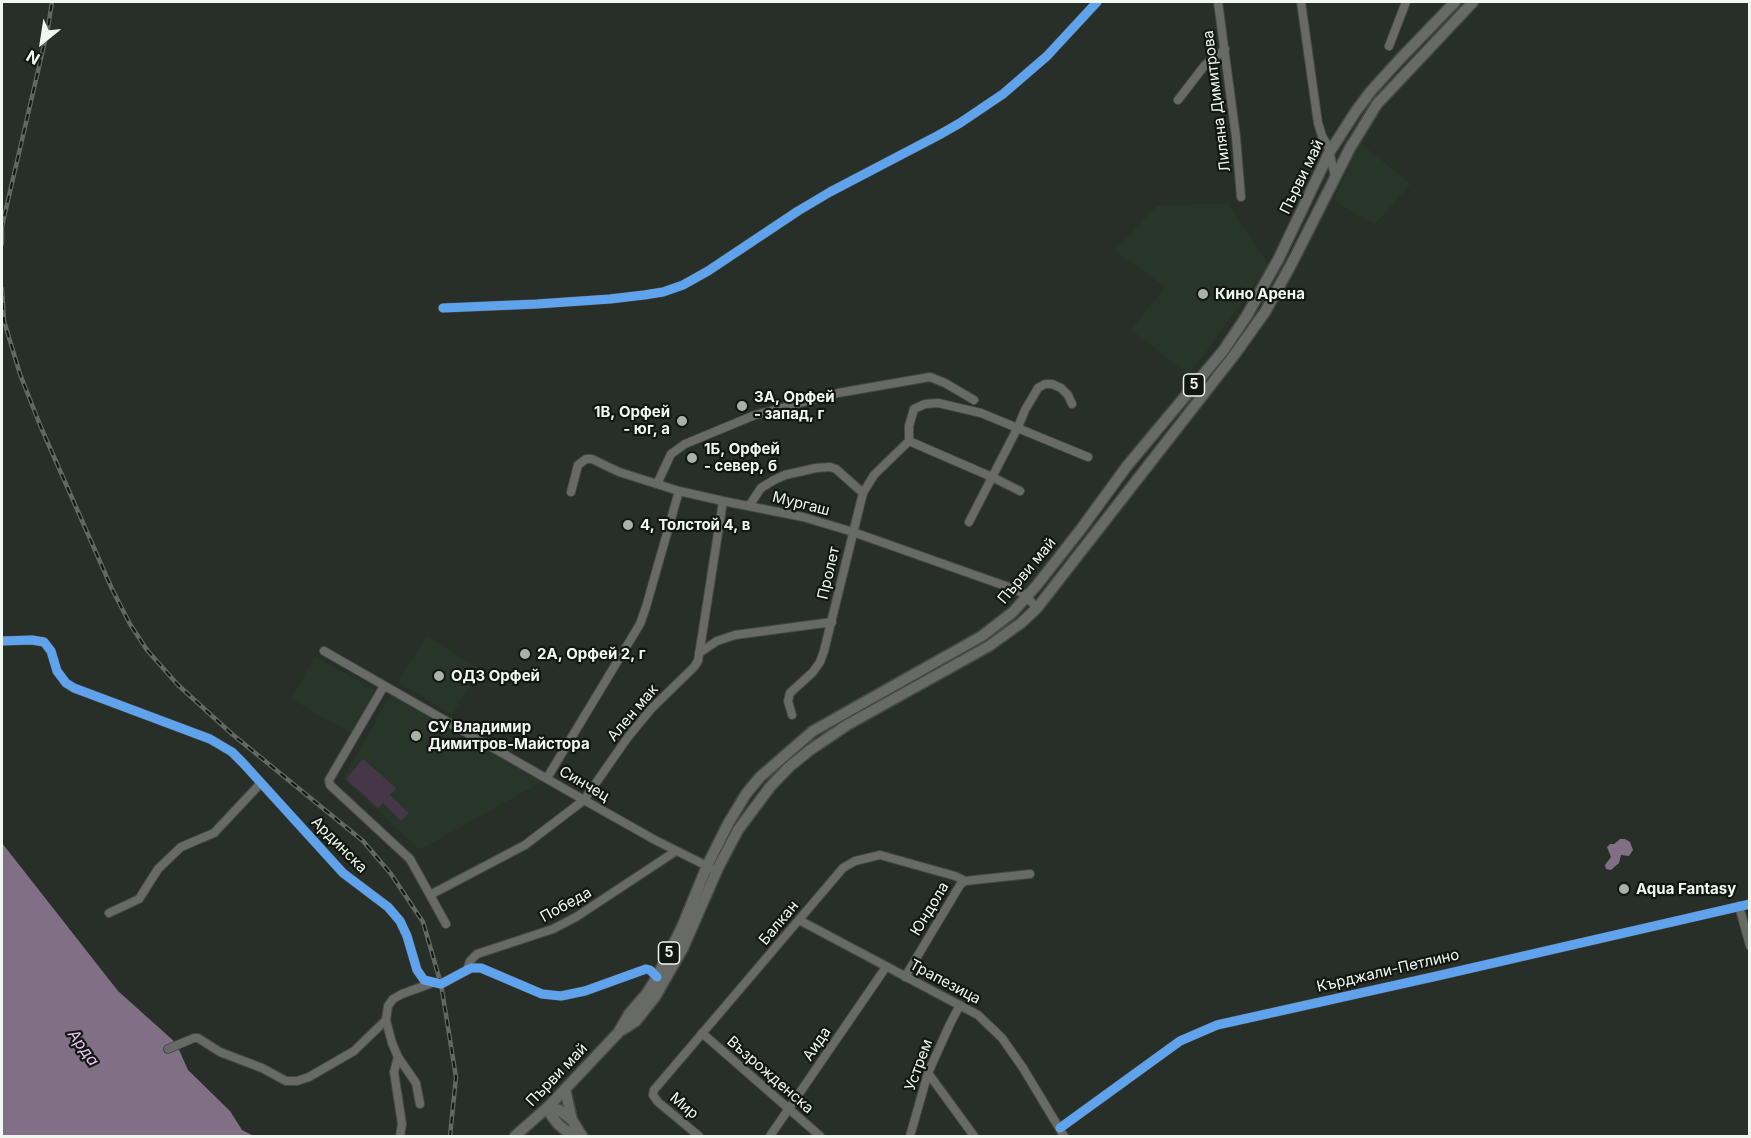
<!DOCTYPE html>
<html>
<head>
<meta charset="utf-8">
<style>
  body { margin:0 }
  #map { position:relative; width:1751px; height:1138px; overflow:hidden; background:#282e28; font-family:Inter,sans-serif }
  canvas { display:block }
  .frame { position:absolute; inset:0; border:3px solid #f0f7f0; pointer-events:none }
  .north { position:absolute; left:12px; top:12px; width:60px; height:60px; -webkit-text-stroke:4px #121712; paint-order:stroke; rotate:210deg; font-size:16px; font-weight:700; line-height:24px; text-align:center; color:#f0f7f0 }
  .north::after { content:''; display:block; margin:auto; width:21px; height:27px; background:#f0f7f0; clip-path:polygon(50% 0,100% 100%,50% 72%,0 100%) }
</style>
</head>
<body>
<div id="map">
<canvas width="1751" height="1138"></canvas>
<div class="frame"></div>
<div class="north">N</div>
</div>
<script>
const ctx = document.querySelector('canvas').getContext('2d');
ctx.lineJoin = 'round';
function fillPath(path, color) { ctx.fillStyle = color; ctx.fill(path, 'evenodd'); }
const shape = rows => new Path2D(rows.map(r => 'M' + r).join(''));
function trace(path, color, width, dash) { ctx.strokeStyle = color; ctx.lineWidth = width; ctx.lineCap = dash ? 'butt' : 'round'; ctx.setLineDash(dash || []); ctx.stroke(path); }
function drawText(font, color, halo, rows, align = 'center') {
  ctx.font = font + ' Inter,sans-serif'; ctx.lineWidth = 4.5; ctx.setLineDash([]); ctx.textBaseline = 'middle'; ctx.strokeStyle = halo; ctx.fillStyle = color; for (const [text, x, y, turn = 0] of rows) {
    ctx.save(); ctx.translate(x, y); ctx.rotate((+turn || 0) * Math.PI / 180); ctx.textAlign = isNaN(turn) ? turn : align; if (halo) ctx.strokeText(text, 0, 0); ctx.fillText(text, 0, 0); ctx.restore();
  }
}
const built = shape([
  [1359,142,1411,184,1374,225,1334,200],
  [1228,203,1269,265,1189,375,1131,330,1165,287,1114,250,1157,206],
  [426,636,480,669,452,715,398,682],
  [315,656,378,692,354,735,291,699],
  [391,693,543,781,420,850,343,779]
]);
const green = shape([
  [363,759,396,788,385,800,390,795,409,813,401,821,383,803,378,808,346,779]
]);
const water = shape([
  [1620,839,1625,839,1630,842,1633,850,1629,856,1621,855,1619,863,1611,870,1606,869,1605,865,1611,857,1607,847,1610,844,1614,844],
  [2,843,118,991,176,1043,188,1070,230,1111,242,1130,254,1136,2,1136]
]);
const minor = shape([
  [1218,2,1236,137,1241,197],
  [1301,2,1318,123,1322,136,1328,146,1335,177],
  [1389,46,1406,2],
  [1178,100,1205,65,1225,49],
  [443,308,537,304,610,299,644,295,663,292,683,285,708,271,798,211,830,192,939,135,960,123,1003,94,1047,56,1097,2],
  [909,441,909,426,914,409,925,404,938,403,981,413,1088,457],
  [909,441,992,477,1020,491],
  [657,484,671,454,685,444,755,415,838,393,930,377,945,383,974,400],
  [571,492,578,465,586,459,592,459,619,472,679,491,723,501,803,517,853,532,1014,589,1024,594,1037,608],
  [749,506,761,488,774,480,785,475,816,468,830,467,836,469,863,493],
  [969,522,1018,427,1025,410,1038,388,1045,384,1052,384,1061,388,1068,395,1072,404],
  [2,641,32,640,44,642,51,651,57,671,66,683,74,688,210,739,232,752,243,763,343,873,388,907,400,921,407,936,417,970,424,980,441,984,471,968,481,968,542,994,561,996,585,991,646,969,650,970,657,977],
  [324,651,584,800,655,840,711,868],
  [699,653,717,641,735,635,832,622],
  [384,686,329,780,330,785,410,859,446,924],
  [792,715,788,701,790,693,813,672,820,662,824,651,863,493,874,475,909,441],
  [547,778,640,624,646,607,679,491],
  [430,895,525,845,584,800,628,737,651,709,694,667,698,661,702,636,723,501],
  [1739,906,1750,946],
  [109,913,139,899,158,869,181,847,214,833,261,783],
  [799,920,978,1015,1002,1038,1023,1068,1064,1136],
  [467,970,470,961,477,954,553,929,576,917,676,851],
  [905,977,960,885,965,881,1030,874],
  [702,1033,820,1136],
  [168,1049,194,1038,198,1038,220,1052,262,1068,286,1081,297,1081,309,1077,354,1051,386,1020],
  [398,1057,394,1072,402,1124,400,1136],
  [928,1073,974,1136],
  [420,1104,416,1083,398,1057,392,1043,386,1020,388,1006,393,999,402,994,432,983],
  [1060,1128,1180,1041,1217,1025,1437,976,1750,904],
  [699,1136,658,1102,653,1095,654,1090,843,868,855,861,880,855,955,876,965,881],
  [770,1136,886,967],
  [910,1136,928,1073,950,1024,960,1005]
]);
const major = shape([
  [622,1030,636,1021,655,997,683,948,718,868,738,830,770,787,789,767,810,750,847,725,989,646,1021,623,1037,608,1235,354,1265,312,1293,261,1350,148,1377,104,1473,2],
  [565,1089,572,1120],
  [549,1106,559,1110,572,1120,582,1136],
  [549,1106,551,1115,558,1124,565,1130,580,1136],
  [515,1136,549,1106,618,1033,629,1014,647,993,657,977,682,927,707,866,729,822,746,794,760,777,813,731,982,636,1013,612,1037,585,1081,529,1127,466,1223,351,1246,317,1279,258,1329,153,1356,111,1371,91,1400,59,1455,2]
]);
const rail = shape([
  [2,244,2,226,48,28,52,2],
  [2,289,4,321,20,374,40,425,112,589,130,624,147,650,178,685,232,734,363,841,391,874,423,922,441,984,456,1077,450,1136]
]);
const cycleway = shape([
  [443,308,537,304,610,299,644,295,663,292,683,285,708,271,798,211,830,192,939,135,960,123,1003,94,1047,56,1097,2],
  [2,641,32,640,44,642,51,651,57,671,66,683,74,688,210,739,232,752,243,763,343,873,388,907,400,921,407,936,417,970,424,980,441,984,471,968,481,968,542,994,561,996,585,991,646,969,650,970,657,977],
  [1060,1128,1180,1041,1217,1025,1437,976,1750,904]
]);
const markers = [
  [1203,294,6,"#aab1aa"],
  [742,406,6,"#aab1aa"],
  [682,421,6,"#aab1aa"],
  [692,458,6,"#aab1aa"],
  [628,525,6,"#aab1aa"],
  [525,654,6,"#aab1aa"],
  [439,676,6,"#aab1aa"],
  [416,736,6,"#aab1aa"],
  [1624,889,6,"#aab1aa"]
];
const shields = [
  [1194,385,21],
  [669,953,21]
];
const shieldNames = [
  ["5",1194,385],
  ["5",669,953]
];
const streetNames = [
  ["Лиляна Димитрова",1217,101,-97],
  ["Първи май",1302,177,-64],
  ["Мургаш",801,504,14],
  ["Първи май",1027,571,-50],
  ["Пролет",829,573,-77],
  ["Ален мак",633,713,-50],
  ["Синчец",584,784,30],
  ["Ардинска",339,845,45],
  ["Победа",566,905,-29],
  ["Юндола",930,909,-59],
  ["Балкан",779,923,-50],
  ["Кърджали-Петлино",1388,971,-13],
  ["Трапезица",945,982,28],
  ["Аида",817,1044,-56],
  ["Устрем",919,1065,-70],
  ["Първи май",557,1075,-46],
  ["Възрожденска",770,1075,41],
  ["Мир",684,1106,40]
];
const poiNames = [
  ["Кино Арена",1215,294],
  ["3А, Орфей",754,397],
  ["- запад, г",754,414],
  ["1В, Орфей",670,412,"right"],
  ["- юг, а",670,429,"right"],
  ["1Б, Орфей",704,449],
  ["- север, б",704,466],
  ["4, Толстой 4, в",640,525],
  ["2А, Орфей 2, г",537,654],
  ["ОДЗ Орфей",451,676],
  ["СУ Владимир",428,727],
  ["Димитров-Майстора",428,744],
  ["Aqua Fantasy",1636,889]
];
const waterNames = [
  ["Арда",83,1048,54]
];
fillPath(built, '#273629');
fillPath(green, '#453747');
fillPath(water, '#817085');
trace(minor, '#454945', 10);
trace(major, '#454945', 13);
trace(minor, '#676a67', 8);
trace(major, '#676a67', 10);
trace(rail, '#646864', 4.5);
trace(rail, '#121712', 2, [7]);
trace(cycleway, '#60a3ed', 9);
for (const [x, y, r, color] of markers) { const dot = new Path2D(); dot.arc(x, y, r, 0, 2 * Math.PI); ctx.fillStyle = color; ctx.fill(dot); trace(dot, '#121712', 2); }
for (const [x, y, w] of shields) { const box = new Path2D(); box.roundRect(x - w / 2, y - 11, w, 22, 4.5); ctx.fillStyle = '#121712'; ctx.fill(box); trace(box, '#f0f7f0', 1.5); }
drawText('bold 14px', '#f0f7f0', null, shieldNames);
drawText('15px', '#f0f7f0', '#121712', streetNames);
drawText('bold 15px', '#f0f7f0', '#121712', poiNames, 'left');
drawText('italic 16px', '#e6c2ed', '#121712', waterNames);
</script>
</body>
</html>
